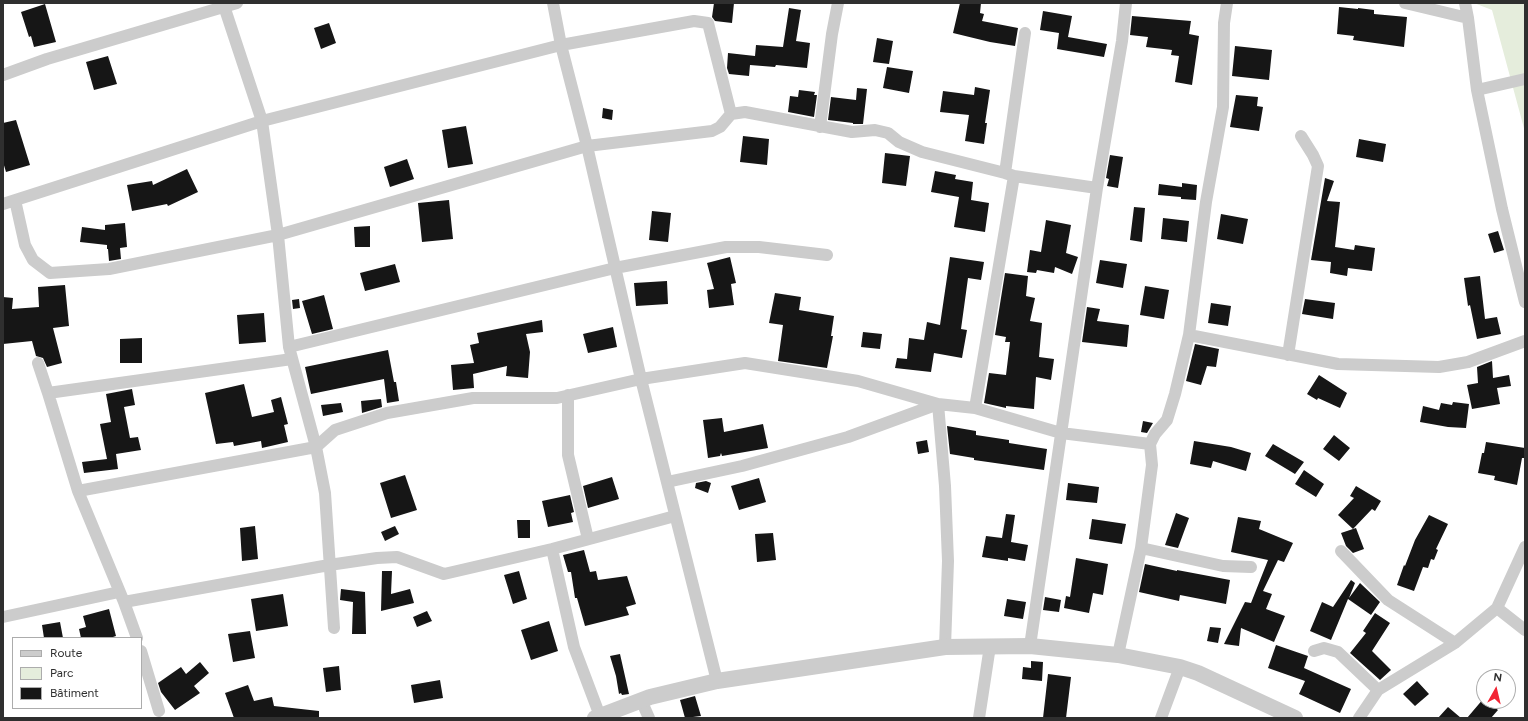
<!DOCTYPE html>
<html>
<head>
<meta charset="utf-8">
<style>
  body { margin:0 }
  #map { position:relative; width:1528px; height:721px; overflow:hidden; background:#fff; font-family:Figtree,sans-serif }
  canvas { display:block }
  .frame { position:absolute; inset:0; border:4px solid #2f2f2f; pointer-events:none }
  .legend { position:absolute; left:12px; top:637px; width:130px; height:72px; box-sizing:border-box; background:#fff; border:1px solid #acacac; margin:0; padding:5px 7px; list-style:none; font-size:12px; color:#2f2f2f }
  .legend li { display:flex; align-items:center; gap:8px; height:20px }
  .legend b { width:20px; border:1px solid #acacac }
  .north { position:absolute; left:1476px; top:669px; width:40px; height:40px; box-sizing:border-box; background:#fff; border:1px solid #acacac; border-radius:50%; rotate:8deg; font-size:11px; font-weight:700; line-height:16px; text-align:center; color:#2f2f2f }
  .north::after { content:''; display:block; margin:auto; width:14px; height:18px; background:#f22534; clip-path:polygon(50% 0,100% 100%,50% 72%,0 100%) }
</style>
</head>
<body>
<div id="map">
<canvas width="1528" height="721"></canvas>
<div class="frame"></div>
<ul class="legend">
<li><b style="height:5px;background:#ccc"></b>Route</li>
<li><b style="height:11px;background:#e5eddc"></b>Parc</li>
<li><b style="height:11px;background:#161616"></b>Bâtiment</li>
</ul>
<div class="north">N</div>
</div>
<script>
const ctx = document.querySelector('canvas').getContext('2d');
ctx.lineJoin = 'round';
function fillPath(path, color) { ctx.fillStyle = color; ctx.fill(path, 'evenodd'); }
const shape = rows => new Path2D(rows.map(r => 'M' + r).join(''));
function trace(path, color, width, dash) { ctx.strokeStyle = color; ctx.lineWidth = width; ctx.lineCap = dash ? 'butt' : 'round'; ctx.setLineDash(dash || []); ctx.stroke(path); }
const green = shape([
  [1474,3,1525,3,1525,132,1492,10]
]);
const building = shape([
  [714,3,734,3,732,23,715,21,712,17],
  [960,3,981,3,980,13,984,14,982,21,1018,28,1015,46,990,42,953,33],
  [45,4,56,42,34,47,31,36,29,37,21,12],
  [1339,7,1358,9,1358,8,1374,10,1374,14,1407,17,1404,47,1353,40,1354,36,1337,34],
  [789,8,801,10,796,41,810,43,807,68,776,65,775,67,750,65,749,76,729,74,727,68,728,53,755,56,756,45,783,47],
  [1043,11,1072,16,1068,37,1107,44,1104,57,1057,49,1059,33,1040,30],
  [1132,16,1191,21,1189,34,1199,36,1192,85,1175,82,1179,56,1171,55,1172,50,1146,47,1148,37,1130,35],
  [329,23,336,43,321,49,314,28],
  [877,38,893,41,889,64,873,62],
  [1235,46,1272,50,1269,80,1232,76],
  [108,56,117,84,94,90,86,62],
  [887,67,913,71,909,93,883,88],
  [975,87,990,90,985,123,987,123,984,144,965,141,969,115,940,112,943,91,974,95],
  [857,88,867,89,863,124,853,124,853,123,828,120,831,97,856,100],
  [799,90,815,92,814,95,817,95,814,117,788,112,790,96,798,97],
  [1236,95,1258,97,1257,106,1263,107,1259,131,1230,127],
  [603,108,613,110,612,120,602,118],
  [16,120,30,165,6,172,3,162,3,123],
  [466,126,473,164,448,168,442,130],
  [743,136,769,139,767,165,740,162],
  [1359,139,1386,144,1383,162,1356,157],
  [885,153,910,156,906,186,882,183],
  [1110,155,1123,157,1118,188,1107,186,1109,179,1106,178],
  [407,159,414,179,390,187,384,167],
  [187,169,198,192,168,206,167,204,132,211,127,185,152,181,153,185],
  [935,171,956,175,955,179,973,182,971,200,989,203,985,232,954,227,959,197,931,192],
  [1325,178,1334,181,1327,201,1340,202,1335,247,1354,250,1355,245,1375,248,1372,271,1348,268,1347,276,1330,273,1331,262,1311,260],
  [1182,183,1197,185,1196,200,1181,199,1181,197,1158,195,1159,184,1182,187],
  [449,200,453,239,422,242,418,203],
  [1134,207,1145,208,1142,242,1130,240],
  [652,211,671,213,668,242,649,240],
  [1221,214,1248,219,1243,244,1217,239],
  [1163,218,1189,221,1187,242,1161,239],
  [1046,220,1071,225,1066,253,1078,257,1072,274,1055,267,1054,273,1037,270,1036,273,1027,272,1030,250,1041,252],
  [125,223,127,247,120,248,121,259,109,261,108,249,107,249,107,245,80,242,82,227,105,230,105,225],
  [370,226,370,247,355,247,354,227],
  [1498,231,1504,250,1494,253,1488,234],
  [730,257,736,283,731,284,734,305,709,308,707,290,714,289,707,263],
  [950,257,984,262,981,280,968,278,961,329,967,330,962,358,934,353,931,372,895,368,897,358,907,359,909,338,924,340,927,322,940,325],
  [1100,260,1127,264,1123,288,1096,283],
  [395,264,400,282,365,291,360,273],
  [1005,273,1028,276,1026,296,1035,298,1030,321,1042,323,1039,357,1054,359,1051,380,1036,377,1034,409,1006,406,1006,408,984,403,989,373,1006,375,1010,342,1005,342,1006,337,995,335],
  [1480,276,1485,319,1497,317,1501,334,1477,339,1470,305,1468,306,1464,278],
  [667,281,668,304,636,306,634,283],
  [65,285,69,326,53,328,62,363,47,367,43,358,36,356,32,341,3,344,3,297,13,298,12,309,39,307,38,287],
  [1145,286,1169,290,1164,319,1140,315],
  [775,293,801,297,799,310,834,316,831,336,833,336,827,368,778,361,783,325,769,323],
  [324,295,333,329,312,334,302,301],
  [299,299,300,308,293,309,292,300],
  [1305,299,1335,303,1333,319,1302,314],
  [1211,303,1231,306,1228,326,1208,323],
  [1087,307,1100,309,1097,321,1129,325,1127,347,1082,342],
  [264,313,266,342,239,344,237,315],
  [542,320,543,332,526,334,530,352,528,378,506,376,507,366,473,374,474,388,453,390,451,365,474,363,470,345,479,343,477,333],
  [613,327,617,347,588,353,583,334],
  [863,332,882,334,880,349,861,347],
  [142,338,142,363,120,363,120,339],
  [1195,344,1219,349,1216,367,1207,366,1201,385,1186,381],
  [388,350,394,382,396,382,399,401,387,403,384,379,311,394,305,367],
  [1492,361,1493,378,1509,375,1511,386,1497,388,1500,404,1472,409,1467,385,1478,383,1477,367],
  [1319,375,1347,393,1340,408,1318,398,1317,400,1307,394],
  [244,384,252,417,274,412,271,400,281,397,288,424,284,425,288,442,262,448,261,441,234,446,233,442,216,444,205,393],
  [132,389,135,405,124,407,130,438,138,437,141,450,116,454,118,469,84,473,82,462,107,459,100,424,111,422,106,394],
  [381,399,382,407,362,413,361,401],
  [1453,402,1469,404,1466,428,1448,427,1420,422,1423,406,1439,410,1441,403,1452,405],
  [341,403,343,412,323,416,321,405],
  [722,418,724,432,763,424,768,448,722,456,721,453,720,456,708,458,703,420],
  [1143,421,1153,423,1147,433,1141,432],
  [947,426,976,431,976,435,1009,440,1009,443,1047,449,1044,470,974,460,974,458,950,454],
  [1334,435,1350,448,1339,461,1323,449],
  [927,440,929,452,918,454,916,442],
  [1194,441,1231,447,1251,453,1246,471,1213,461,1211,468,1190,464],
  [1486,442,1525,448,1525,458,1522,458,1517,485,1494,480,1495,476,1478,473,1482,453,1484,453],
  [1273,444,1304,462,1295,474,1265,456],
  [1304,470,1324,484,1316,497,1295,484],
  [405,475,417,510,391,518,380,483],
  [612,477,619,499,588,508,583,486],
  [759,478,766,502,739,510,731,486],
  [706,481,711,483,708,493,695,488,696,483],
  [1068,483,1099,487,1097,503,1066,500],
  [1356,486,1381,501,1375,511,1372,509,1353,529,1338,515,1354,498,1350,496],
  [570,495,574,512,571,513,573,522,548,527,542,501],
  [1176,513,1189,518,1178,548,1165,545],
  [1006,514,1015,515,1011,542,1028,545,1025,561,1008,558,1008,561,982,557,986,536,1002,538],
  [1429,515,1448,524,1436,549,1438,550,1434,560,1431,559,1428,568,1423,567,1414,591,1397,585,1404,565,1405,566,1415,540],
  [1238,517,1261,521,1259,529,1293,543,1284,562,1278,560,1263,591,1272,594,1266,609,1285,616,1274,642,1241,628,1239,646,1224,644,1245,602,1251,603,1268,560,1231,552],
  [1092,519,1126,524,1122,544,1089,539],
  [517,520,530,520,530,538,518,538],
  [255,526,258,559,242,561,240,528],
  [395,526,399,534,385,541,381,532],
  [1356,528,1364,549,1353,553,1346,546,1341,533],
  [773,533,776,560,757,562,755,534],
  [584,550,590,572,596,571,598,580,627,576,636,604,626,607,629,615,585,626,577,598,575,598,571,572,568,572,563,555],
  [1076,558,1108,564,1103,595,1093,593,1089,613,1064,608,1066,596,1070,597],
  [1145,564,1177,571,1177,570,1230,580,1226,604,1180,595,1179,601,1139,592],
  [382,571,392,571,391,594,410,589,414,603,381,611],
  [519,571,527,599,513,604,504,575],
  [1351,580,1355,583,1349,598,1360,583,1380,602,1371,615,1348,599,1331,640,1310,631,1322,602,1333,607],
  [341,589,365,592,366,634,352,634,353,602,340,600],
  [283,594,288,626,256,631,251,599],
  [1045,597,1061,600,1059,612,1043,610],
  [1007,599,1026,602,1023,619,1004,616],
  [109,609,116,636,110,638,81,638,79,629,86,627,83,616],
  [427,611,432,621,417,627,413,617],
  [1375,613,1390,623,1372,651,1391,670,1380,680,1350,653,1366,633,1363,631],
  [549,621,558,651,531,660,521,630],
  [60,622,63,638,44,638,42,625],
  [1210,627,1221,628,1218,643,1207,641],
  [250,631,255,658,233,662,228,634],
  [1276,645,1308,656,1304,668,1351,689,1340,713,1299,694,1305,681,1268,668],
  [620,654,629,694,622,695,621,693,619,694,616,676,610,656],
  [1031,661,1043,662,1042,681,1022,679,1023,667,1031,668],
  [200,662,209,673,194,686,200,693,175,710,161,692,158,683,181,667,186,674],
  [339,666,341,690,326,692,323,668],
  [1048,674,1071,677,1066,718,1043,718],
  [440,680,443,698,414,703,411,685],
  [1417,681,1429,694,1415,706,1403,694],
  [248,685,254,701,272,697,274,706,319,711,319,718,234,718,225,693],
  [695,696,701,716,685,718,680,700],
  [1484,698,1484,701,1487,701,1498,710,1491,718,1467,718],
  [1448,707,1461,718,1438,718]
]);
const minor = shape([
  [223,3,262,121,278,235,289,347,316,447,325,493,334,628],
  [553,3,561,45,587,146,641,379,717,681],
  [1405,3,1468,18],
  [1465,3,1468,18,1477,90,1502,209,1525,302],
  [3,75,47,59,237,3],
  [1477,90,1525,79],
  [820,127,832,34,838,3],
  [1005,173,1025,33],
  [15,200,25,245,33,260,50,273,109,269,278,235,587,146,712,131,720,127,731,114,745,112,852,132,875,130,888,133,899,142,922,152,1005,173,1014,176,1097,188],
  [3,204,262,121,561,45,694,21,708,23,731,114],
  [1189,335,1338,364,1439,367,1468,362,1525,341],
  [289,347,615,268,726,247,759,247,827,255],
  [1288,355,1318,166,1313,155,1301,136],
  [38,363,48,393,78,491,124,602,137,638],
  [48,393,292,359],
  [568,395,568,455,588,539],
  [975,408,1014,176],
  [667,482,742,466,848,437,938,404,975,408,1061,433,1150,444],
  [78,491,316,447,335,430,387,413,473,398,557,398,641,379,745,363,858,381,938,404,945,486,948,561,945,647],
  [1141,548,1223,566,1251,567],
  [552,549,574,647,600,716],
  [1341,551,1388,600,1455,643],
  [124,602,329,565,377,558,397,557,444,574,552,549,675,516],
  [1497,608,1525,630],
  [3,617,119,592],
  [1030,646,1097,188,1122,41,1126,3],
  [141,651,159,711],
  [1314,651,1324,648,1338,652,1378,690],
  [1118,655,1141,548,1152,465,1150,444,1155,434,1167,420,1175,394,1189,335,1206,202,1223,107,1224,23,1227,3],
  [641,700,649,718],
  [979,718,990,646],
  [1161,718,1180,667],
  [1359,718,1378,690,1455,643,1497,608,1525,547]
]);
const tertiary = shape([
  [595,718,650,697,717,681,945,647,1030,646,1118,655,1180,667,1198,673,1295,718]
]);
fillPath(green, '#e5eddc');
fillPath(building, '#161616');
trace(minor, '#ccc', 12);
trace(tertiary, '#ccc', 16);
</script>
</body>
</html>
